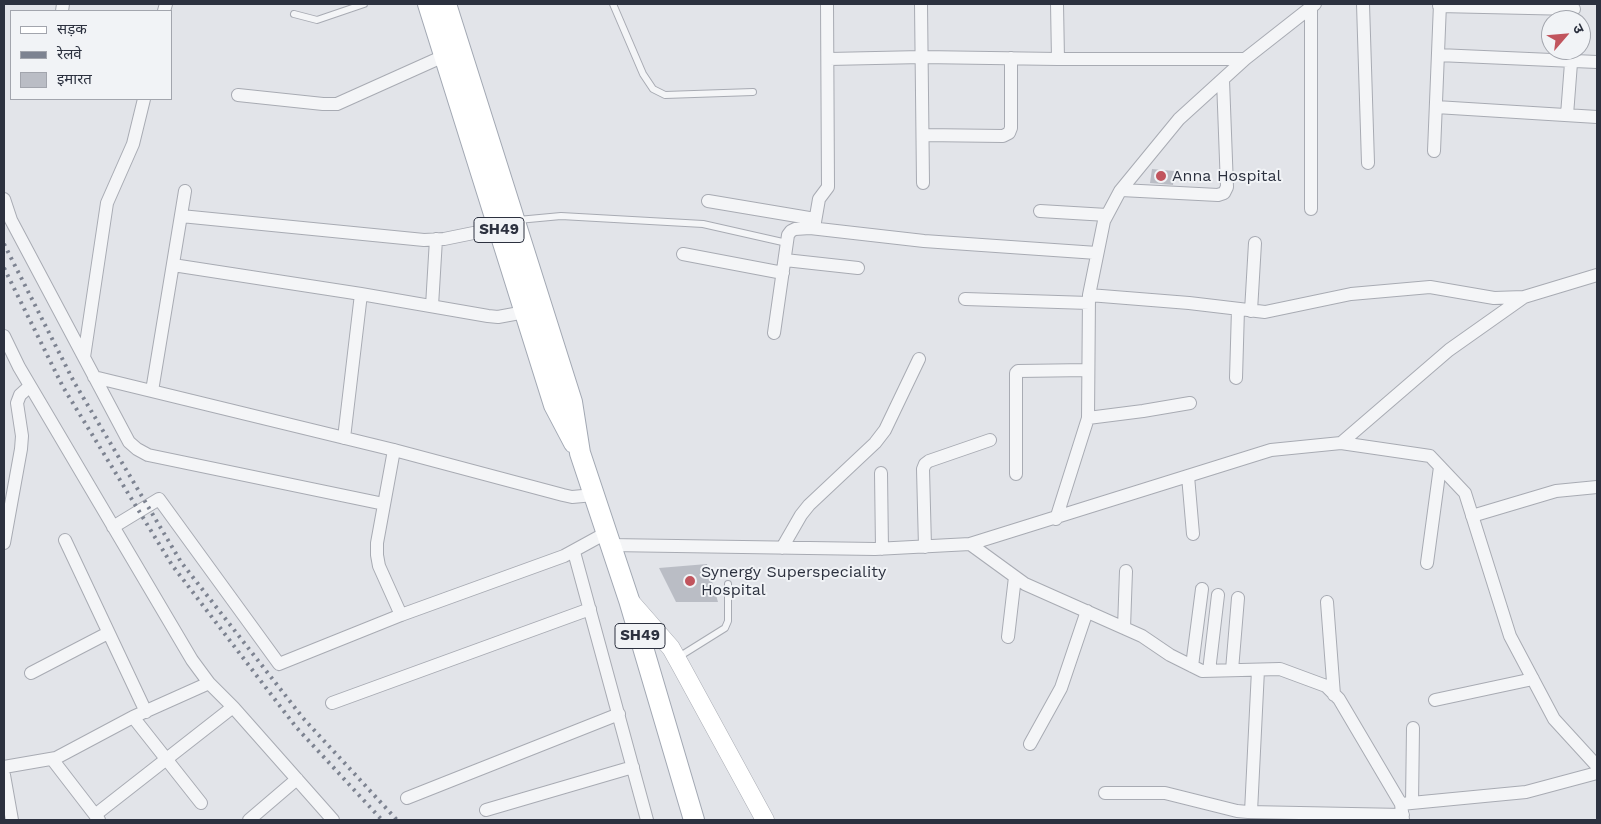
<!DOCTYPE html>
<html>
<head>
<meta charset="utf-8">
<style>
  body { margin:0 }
  #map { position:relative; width:1601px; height:824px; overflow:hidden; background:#e2e4e9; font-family:"Work Sans","Noto Sans Devanagari",sans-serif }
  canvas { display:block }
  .frame { position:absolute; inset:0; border:5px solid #2c313f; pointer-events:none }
  .legend { position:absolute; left:10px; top:10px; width:162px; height:90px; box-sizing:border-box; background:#f1f3f6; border:1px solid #a2a5ad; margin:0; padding:6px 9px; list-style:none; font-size:15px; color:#2c313f }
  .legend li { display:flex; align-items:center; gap:10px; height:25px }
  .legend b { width:25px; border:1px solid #a2a5ad }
  .north { position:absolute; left:1541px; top:10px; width:50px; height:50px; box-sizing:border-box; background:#f1f3f6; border:1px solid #a2a5ad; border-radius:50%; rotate:63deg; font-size:14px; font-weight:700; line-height:20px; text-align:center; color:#2c313f }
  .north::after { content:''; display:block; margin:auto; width:18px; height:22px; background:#c1545d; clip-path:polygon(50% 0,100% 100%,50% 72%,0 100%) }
</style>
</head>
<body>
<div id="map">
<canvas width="1601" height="824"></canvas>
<div class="frame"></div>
<ul class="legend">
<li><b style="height:6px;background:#fff"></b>सड़क</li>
<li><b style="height:6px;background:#7d8391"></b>रेलवे</li>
<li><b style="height:14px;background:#babdc5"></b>इमारत</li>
</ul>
<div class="north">उ</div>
</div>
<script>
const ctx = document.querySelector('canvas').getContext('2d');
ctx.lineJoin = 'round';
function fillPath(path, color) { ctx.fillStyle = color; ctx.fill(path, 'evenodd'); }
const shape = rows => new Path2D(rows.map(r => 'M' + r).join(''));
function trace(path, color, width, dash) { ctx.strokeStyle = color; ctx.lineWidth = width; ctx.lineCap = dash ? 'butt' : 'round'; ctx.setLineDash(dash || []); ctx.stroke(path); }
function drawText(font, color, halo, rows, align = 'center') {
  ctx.font = font + ' "Work Sans",sans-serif'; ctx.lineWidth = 4; ctx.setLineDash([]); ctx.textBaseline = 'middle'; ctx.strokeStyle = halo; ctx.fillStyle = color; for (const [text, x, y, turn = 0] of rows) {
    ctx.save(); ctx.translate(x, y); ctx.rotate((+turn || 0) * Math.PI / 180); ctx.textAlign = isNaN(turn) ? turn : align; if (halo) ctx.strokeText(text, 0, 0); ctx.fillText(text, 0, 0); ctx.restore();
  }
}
const building = shape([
  [1152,169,1174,171,1173,185,1150,183],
  [707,564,718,602,676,602,659,568]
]);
const lane = shape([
  [613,4,643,74,653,89,665,95,753,92],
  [294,14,317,20,364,4],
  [518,220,561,216,703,224,787,243],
  [677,658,725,628,728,621,728,584]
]);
const street = shape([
  [921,4,923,183],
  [1057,4,1058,59],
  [1311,4,1311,209],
  [1363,4,1368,163],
  [1439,6,1574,9],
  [62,11,63,4],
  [164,11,166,4],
  [1438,55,1597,62],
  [829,59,922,57,1058,59,1245,59],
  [238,95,323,104,337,104,444,56],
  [1436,107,1597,117],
  [1567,115,1572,50],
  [923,135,1003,136,1009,133,1011,128,1011,58],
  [1434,151,1440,4],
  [1121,190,1218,195,1224,193,1227,187,1223,80],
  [4,199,11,220,129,442,137,449,148,455,384,504],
  [708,201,815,219],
  [1040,211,1107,215],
  [181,216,424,240,444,239,498,228],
  [810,228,924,241,1097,253],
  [683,254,783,273],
  [785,260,858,268],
  [173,265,361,294,488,316,498,317,525,312],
  [1089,295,1189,303,1265,312,1351,294,1430,287,1494,298,1524,297,1597,275],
  [965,299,1089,303],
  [432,306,436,239],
  [1251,311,1255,243],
  [774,333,788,235,791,231,795,229,810,228,815,222,819,199,828,187,827,4],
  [4,336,19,367,192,660,209,683,233,707,333,820],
  [84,357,107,203,133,144,144,99],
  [94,377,394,450,563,495,572,497,594,495],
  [1236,378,1238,309],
  [152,391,185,191],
  [1088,418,1143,411,1190,403],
  [344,438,361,294],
  [1341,443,1449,350,1524,297],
  [394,450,377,543,377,555,379,566,401,615],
  [881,473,882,549],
  [1016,474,1016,373,1018,371,1088,370],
  [1188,476,1193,534],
  [1472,516,1556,491,1597,487],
  [1056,519,1088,418,1089,295,1104,221,1120,191,1179,119,1245,59,1315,4],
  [113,527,159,499,279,664,401,615,564,556,606,533],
  [65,540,146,712],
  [4,543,21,449,22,436,17,403,20,395,30,386],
  [970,544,1025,584,1142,636,1170,655,1202,671,1280,669,1326,686,1339,699,1401,804,1403,820],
  [610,545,875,549,970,544,1271,450,1341,443,1430,456,1465,493,1510,636,1554,719,1597,766],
  [925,547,923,469,925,464,929,461,990,440],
  [782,548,801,515,809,505,875,443,885,430,919,359],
  [574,552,647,820],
  [1427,563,1440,467],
  [1327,602,1334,695],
  [1124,628,1126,571],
  [1008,637,1015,577],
  [1192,666,1202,589],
  [1232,670,1238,598],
  [1209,671,1218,595],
  [31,673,108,633],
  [1435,700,1533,679],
  [332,703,590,609],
  [133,717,201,803],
  [1030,744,1061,688,1087,611],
  [52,759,99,820],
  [4,767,56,758,133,717,209,683],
  [4,775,12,820],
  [1105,793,1165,793,1237,811,1248,812,1403,815],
  [407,798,619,714],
  [1412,803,1413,728],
  [1401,804,1526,792,1597,773],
  [486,810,633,767],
  [1251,812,1258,670],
  [95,815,233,707],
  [249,820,297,779]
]);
const secondary = shape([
  [629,600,671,648,681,666,765,820]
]);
const primary = shape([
  [428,4,554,405,574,443],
  [446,4,572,402,580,453,629,600,694,820]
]);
const rail = shape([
  [4,244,74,382,181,562,303,718,397,820],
  [4,268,63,387,172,565,296,727,382,820]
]);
const markers = [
  [1161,176,6,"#c1545d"],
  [690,581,6,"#c1545d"]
];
const shields = [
  [499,230,50],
  [640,636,50]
];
const shieldNames = [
  ["SH49",499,230],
  ["SH49",640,636]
];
const poiNames = [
  ["Anna Hospital",1172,176],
  ["Synergy Superspeciality",701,572],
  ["Hospital",701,590]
];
fillPath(building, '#babdc5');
trace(lane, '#a8abb3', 8);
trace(street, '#a8abb3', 14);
trace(secondary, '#a8abb3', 19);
trace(primary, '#a2a8b3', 22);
trace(lane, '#f4f5f7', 6);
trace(street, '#f4f5f7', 12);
trace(secondary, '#fff', 18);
trace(primary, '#fff', 20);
trace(rail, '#7d8391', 4, [2.5, 5]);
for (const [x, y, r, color] of markers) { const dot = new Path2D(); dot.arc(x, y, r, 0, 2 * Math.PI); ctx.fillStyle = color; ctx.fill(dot); trace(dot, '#f1f3f6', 2); }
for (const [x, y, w] of shields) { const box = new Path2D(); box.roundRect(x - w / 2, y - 12.5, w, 25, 4); ctx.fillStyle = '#f1f3f6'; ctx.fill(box); trace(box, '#2c313f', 1); }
drawText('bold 15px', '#2c313f', null, shieldNames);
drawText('16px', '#2c313f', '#f1f3f6', poiNames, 'left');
</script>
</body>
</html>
